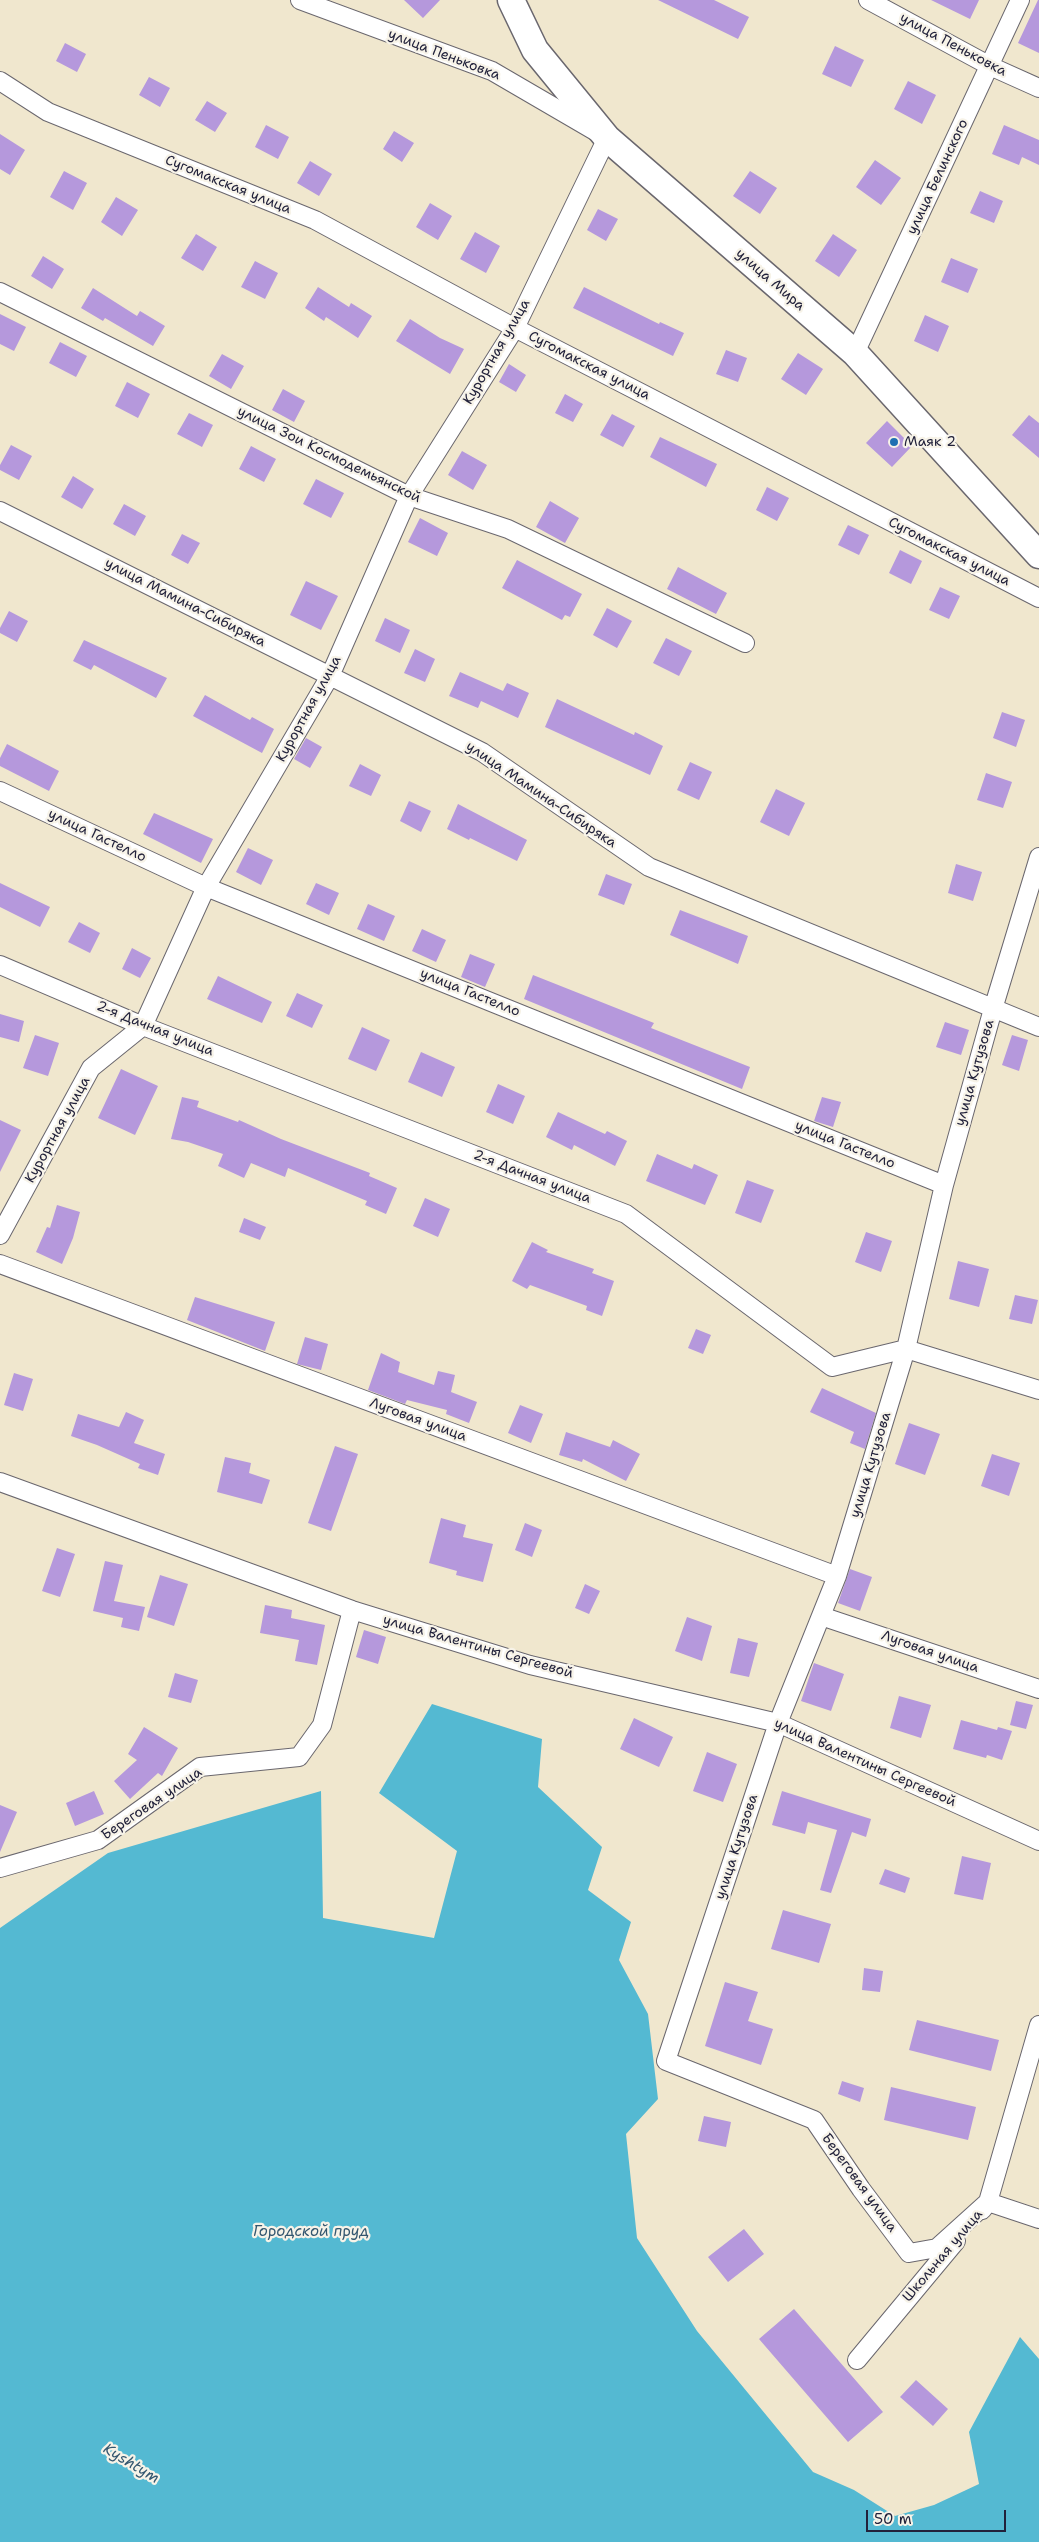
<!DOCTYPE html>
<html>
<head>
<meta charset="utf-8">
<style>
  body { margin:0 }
  #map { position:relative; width:1039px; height:2542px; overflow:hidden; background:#f0e7ce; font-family:"Shantell Sans",sans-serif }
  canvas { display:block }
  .scale { position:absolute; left:866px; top:2510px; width:140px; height:22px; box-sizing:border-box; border:2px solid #22223b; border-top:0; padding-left:6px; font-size:15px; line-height:18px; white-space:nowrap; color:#22223b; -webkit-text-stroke:4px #f7f3e8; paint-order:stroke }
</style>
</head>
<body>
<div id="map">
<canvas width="1039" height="2542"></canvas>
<div class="scale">50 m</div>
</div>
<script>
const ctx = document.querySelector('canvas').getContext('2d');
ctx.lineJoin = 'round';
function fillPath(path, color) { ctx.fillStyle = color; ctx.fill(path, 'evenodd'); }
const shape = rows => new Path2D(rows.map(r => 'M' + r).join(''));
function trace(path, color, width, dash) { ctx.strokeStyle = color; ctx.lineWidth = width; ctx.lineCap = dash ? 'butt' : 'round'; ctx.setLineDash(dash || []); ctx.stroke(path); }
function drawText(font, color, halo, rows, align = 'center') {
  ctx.font = font + ' "Shantell Sans",sans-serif'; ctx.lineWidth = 4.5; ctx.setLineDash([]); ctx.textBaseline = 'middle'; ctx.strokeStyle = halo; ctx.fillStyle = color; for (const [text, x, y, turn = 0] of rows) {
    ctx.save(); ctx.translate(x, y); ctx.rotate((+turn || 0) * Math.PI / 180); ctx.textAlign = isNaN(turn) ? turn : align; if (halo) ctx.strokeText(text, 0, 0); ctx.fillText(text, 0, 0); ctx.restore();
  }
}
const water = shape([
  [432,1704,542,1739,538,1787,602,1847,588,1890,631,1922,619,1960,648,2014,658,2099,626,2134,637,2238,697,2331,813,2472,854,2490,895,2516,934,2505,979,2484,969,2432,1020,2337,1039,2359,1039,2542,0,2542,0,1928,108,1853,321,1791,323,1918,434,1938,457,1851,379,1793]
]);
const building = shape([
  [404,0,440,0,423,18],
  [658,0,714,0,749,17,738,39],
  [931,0,979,0,970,19],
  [1038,0,1039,0,1039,53,1018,43],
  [65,43,86,54,77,72,56,61],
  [835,46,864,60,851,87,822,74],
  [149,77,170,88,160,107,139,95],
  [908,81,936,95,922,124,894,109],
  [207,101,227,113,215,132,195,120],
  [266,125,289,137,278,159,255,147],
  [1004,125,1039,140,1039,165,1022,157,1019,165,992,154],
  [394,131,414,143,402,162,383,149],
  [0,134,25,150,10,175,0,169],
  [875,160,901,178,881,205,856,187],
  [310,161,332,174,319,196,297,183],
  [64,171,87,183,73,210,50,197],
  [750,171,777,188,760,214,733,196],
  [980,191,1003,201,994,223,970,213],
  [116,197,138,210,122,236,101,222],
  [430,203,452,216,438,240,416,227],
  [598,209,618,219,606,241,587,230],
  [475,232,500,246,486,273,460,259],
  [196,234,217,247,203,271,181,258],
  [833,234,857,250,839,277,815,261],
  [43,256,64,269,52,289,31,276],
  [951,258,978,269,968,293,941,282],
  [255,261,278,273,265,299,241,287],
  [318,287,349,307,351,303,372,316,358,338,326,317,324,321,305,308],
  [584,287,659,324,660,322,684,333,673,356,573,308],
  [93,288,137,316,140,311,165,326,153,346,105,318,103,321,81,308],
  [0,314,26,327,14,351,0,344],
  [925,315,949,326,938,352,914,341],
  [410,319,440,338,464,349,450,374,396,341],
  [60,342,87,356,76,377,49,363],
  [726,350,747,358,738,382,716,374],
  [798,353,823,369,806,395,781,379],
  [222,354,244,366,231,389,209,376],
  [509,364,526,375,516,392,499,382],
  [127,382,150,394,138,418,115,406],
  [283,389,305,401,294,422,272,410],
  [565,394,583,404,573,422,555,413],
  [189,413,213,425,202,447,177,434],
  [612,414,635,426,623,447,600,435],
  [1029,415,1039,423,1039,458,1012,435],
  [887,421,912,446,892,467,866,443],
  [660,437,717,464,706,487,650,457],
  [11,445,32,456,19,480,0,470,0,465],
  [251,446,276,459,264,482,239,469],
  [462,451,487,465,473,490,448,475],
  [73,476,94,489,82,509,61,497],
  [316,479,344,493,331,518,303,504],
  [767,487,789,498,777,521,756,510],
  [550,501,579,518,565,543,536,527],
  [124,504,146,516,135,536,113,524],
  [420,518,448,533,437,556,408,542],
  [848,525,869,535,859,555,838,545],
  [182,534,200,543,188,564,171,555],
  [900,550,922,561,911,584,889,573],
  [517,560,582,594,570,617,565,615,562,620,502,588],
  [678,567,727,593,716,614,667,589],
  [306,581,338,596,321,630,290,615],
  [940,587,960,596,949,619,929,610],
  [607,608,632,621,617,648,593,635],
  [9,611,28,621,17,642,0,633,0,628],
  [385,618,410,630,400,653,375,641],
  [666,638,692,651,679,676,653,663],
  [84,640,167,678,156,698,94,665,91,670,73,661],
  [415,649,435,659,425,682,404,673],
  [460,672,503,691,507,683,529,693,518,718,481,701,478,708,449,696],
  [205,695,250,720,252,717,274,729,262,753,193,716],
  [557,699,634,735,635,732,663,746,650,775,545,727],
  [1002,712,1025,720,1016,747,993,738],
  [306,738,322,747,310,768,294,759],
  [7,744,59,771,49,791,0,766,0,758],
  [690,762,712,772,699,800,677,790],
  [360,764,381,775,371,796,349,786],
  [986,773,1012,782,1003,808,977,800],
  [776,789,805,803,789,836,760,822],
  [409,801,431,811,421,832,400,821],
  [458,804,527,840,517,861,470,838,469,840,447,829],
  [154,813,213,839,201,863,143,834],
  [248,848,273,860,261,885,236,872],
  [956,864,982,872,973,901,948,893],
  [606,874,632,884,624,905,598,895],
  [0,883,50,907,40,927,0,907],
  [316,883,339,893,329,915,306,904],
  [368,904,395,916,384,941,357,929],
  [680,910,748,936,738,964,670,935],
  [79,922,100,933,90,953,68,942],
  [422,929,446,940,436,962,412,951],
  [132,948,151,958,140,978,122,969],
  [470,954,495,964,485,987,461,977],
  [533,975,654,1023,651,1028,750,1067,742,1089,524,999],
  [218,976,272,1002,262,1023,207,999],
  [297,993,323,1005,312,1028,286,1016],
  [0,1014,24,1021,19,1042,0,1037],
  [945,1022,969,1030,961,1055,936,1047],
  [362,1027,390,1040,376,1071,348,1059],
  [35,1035,59,1043,48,1076,23,1068],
  [1012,1035,1028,1040,1019,1071,1002,1065],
  [421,1052,455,1067,442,1097,408,1082],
  [121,1069,158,1086,135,1135,98,1118],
  [498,1084,525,1096,513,1124,486,1112],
  [182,1097,199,1101,197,1107,238,1122,239,1120,281,1139,370,1173,369,1176,397,1188,386,1214,365,1205,367,1201,288,1168,285,1177,251,1163,244,1178,218,1166,223,1154,188,1142,171,1139],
  [822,1097,841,1102,833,1127,814,1121],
  [558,1112,605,1134,607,1131,627,1141,615,1166,574,1145,572,1150,546,1137],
  [0,1120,21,1130,0,1172],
  [657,1154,692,1169,694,1164,718,1175,705,1205,646,1181],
  [747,1180,774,1190,761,1223,735,1213],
  [425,1198,450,1209,438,1237,413,1226],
  [57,1205,80,1212,73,1238,62,1264,36,1252,47,1227,50,1228],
  [244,1218,266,1227,260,1240,239,1232],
  [866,1232,892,1241,881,1272,855,1262],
  [532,1242,548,1250,546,1252,594,1269,592,1273,614,1281,602,1316,586,1310,587,1306,530,1285,527,1289,512,1281],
  [958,1261,989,1269,979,1307,949,1299],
  [1015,1295,1038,1300,1032,1324,1009,1319],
  [195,1297,275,1322,265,1351,187,1320],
  [696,1329,711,1335,703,1354,688,1348],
  [305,1337,328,1344,321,1370,297,1364],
  [381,1353,400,1362,398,1372,434,1385,438,1371,455,1375,451,1392,477,1402,469,1423,446,1414,447,1410,407,1400,405,1404,368,1390],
  [14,1373,33,1379,23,1411,4,1405],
  [822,1388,876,1413,865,1449,850,1443,854,1432,810,1412],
  [520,1405,543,1414,531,1443,508,1433],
  [126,1412,144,1420,134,1443,165,1454,158,1475,138,1468,140,1464,97,1445,71,1436,78,1414,119,1427],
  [909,1423,940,1434,925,1475,895,1464],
  [566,1432,610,1447,613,1440,640,1454,626,1481,583,1459,582,1462,559,1455],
  [335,1446,358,1454,331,1531,308,1523],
  [992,1454,1020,1463,1009,1496,981,1486],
  [225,1457,251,1463,249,1473,270,1480,262,1504,217,1492],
  [441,1518,466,1525,463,1537,493,1544,483,1582,456,1575,457,1571,429,1563],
  [525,1523,542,1530,532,1557,515,1550],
  [57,1548,75,1554,60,1597,42,1591],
  [105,1561,123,1565,114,1601,145,1607,139,1631,121,1627,123,1618,93,1611],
  [850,1569,872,1577,860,1611,838,1603],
  [160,1575,188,1584,174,1626,147,1617],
  [585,1584,600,1591,589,1614,575,1608],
  [265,1605,292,1610,291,1618,325,1625,317,1665,295,1661,299,1640,260,1633],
  [687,1617,712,1626,702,1661,675,1651],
  [364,1630,386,1637,378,1664,356,1657],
  [738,1638,758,1643,749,1677,730,1673],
  [814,1663,844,1674,831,1711,801,1701],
  [175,1673,198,1680,191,1703,168,1697],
  [899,1696,931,1705,921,1738,890,1728],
  [1016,1701,1033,1705,1026,1729,1010,1725],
  [634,1718,673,1737,659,1767,620,1749],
  [961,1720,997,1730,998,1727,1012,1731,1002,1760,987,1755,986,1758,953,1749],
  [144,1727,178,1748,162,1776,158,1773,130,1799,114,1781,137,1760,128,1754],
  [707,1752,737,1764,723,1802,693,1791],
  [94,1791,104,1814,75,1826,66,1803],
  [782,1791,871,1819,866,1837,852,1832,831,1893,820,1890,837,1830,808,1822,805,1834,772,1825],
  [0,1805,17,1812,0,1852],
  [962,1856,991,1863,983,1900,954,1894],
  [885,1869,910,1878,905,1893,879,1884],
  [783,1910,831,1924,819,1963,771,1949],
  [864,1968,883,1971,880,1992,862,1990],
  [725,1982,758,1992,748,2021,773,2029,761,2065,705,2046],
  [917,2020,999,2040,991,2071,909,2050],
  [842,2081,864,2088,860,2102,838,2094],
  [891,2087,976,2107,968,2140,884,2120],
  [704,2116,731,2122,726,2147,698,2141],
  [744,2229,764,2254,728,2282,708,2257],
  [794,2309,883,2412,848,2442,759,2339],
  [916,2380,948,2409,933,2426,900,2397]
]);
const street = shape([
  [868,0,990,66,1039,88],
  [0,81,48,112,315,220,515,328,1039,598],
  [0,292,409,496,508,529,745,643],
  [855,353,1020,0],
  [0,511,482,752,649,867,1039,1027],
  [0,791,206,887,944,1185],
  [1039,857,993,1009,944,1185,906,1349,837,1576,778,1723,666,2061,814,2120,861,2189,909,2253,937,2248,988,2202,1039,2219],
  [0,965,143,1026,626,1214,832,1367,906,1349,1039,1390],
  [0,1235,91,1068,143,1026,206,887,330,676,409,496,515,328,607,138,492,71,300,0],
  [0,1264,837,1576],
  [0,1482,352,1610,530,1665,778,1723,1039,1841],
  [821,1616,1039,1689],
  [0,1868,98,1840,200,1767,299,1757,322,1725,352,1610],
  [982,2210,988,2202,1039,2025],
  [857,2360,956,2241]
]);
const primary = shape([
  [511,0,535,50,607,138,855,353,1039,555]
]);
const markers = [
  [894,442,5,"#1f6fb2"]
];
const streetNames = [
  ["улица Пеньковка",953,45,28],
  ["улица Пеньковка",444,55,21],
  ["улица Белинского",938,177,-65],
  ["Сугомакская улица",228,185,22],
  ["улица Мира",770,280,41],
  ["Курортная улица",497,352,-60],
  ["Сугомакская улица",589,366,27],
  ["улица Зои Космодемьянской",329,455,26],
  ["Сугомакская улица",949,552,27],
  ["улица Мамина-Сибиряка",185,603,27],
  ["Курортная улица",309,709,-61],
  ["улица Мамина-Сибиряка",541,795,34],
  ["улица Гастелло",97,836,25],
  ["улица Гастелло",470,993,22],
  ["2-я Дачная улица",155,1029,22],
  ["улица Кутузова",975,1073,-74],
  ["Курортная улица",58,1130,-61],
  ["улица Гастелло",845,1145,22],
  ["2-я Дачная улица",532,1177,21],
  ["Луговая улица",418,1420,20],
  ["улица Кутузова",871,1465,-73],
  ["улица Валентины Сергеевой",478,1647,16],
  ["Луговая улица",930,1652,19],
  ["улица Валентины Сергеевой",865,1763,24],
  ["Береговая улица",152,1804,-34],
  ["улица Кутузова",737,1847,-72],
  ["Береговая улица",859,2183,54],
  ["Школьная улица",943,2256,-50]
];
const poiNames = [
  ["Маяк 2",904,442]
];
const waterNames = [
  ["Городской пруд",311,2232],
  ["Kyshtym",131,2464,31]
];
fillPath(water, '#54b9d2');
fillPath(building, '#b598dc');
trace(street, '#6a676e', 20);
trace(primary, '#6a676e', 29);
trace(street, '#fff', 18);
trace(primary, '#fff', 26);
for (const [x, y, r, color] of markers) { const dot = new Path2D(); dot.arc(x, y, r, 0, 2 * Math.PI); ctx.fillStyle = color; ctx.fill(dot); trace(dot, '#f7f3e8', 2); }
drawText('14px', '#22223b', '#f7f3e8', streetNames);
drawText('14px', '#22223b', '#f7f3e8', poiNames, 'left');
drawText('italic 15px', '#345770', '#f7f3e8', waterNames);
</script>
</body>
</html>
